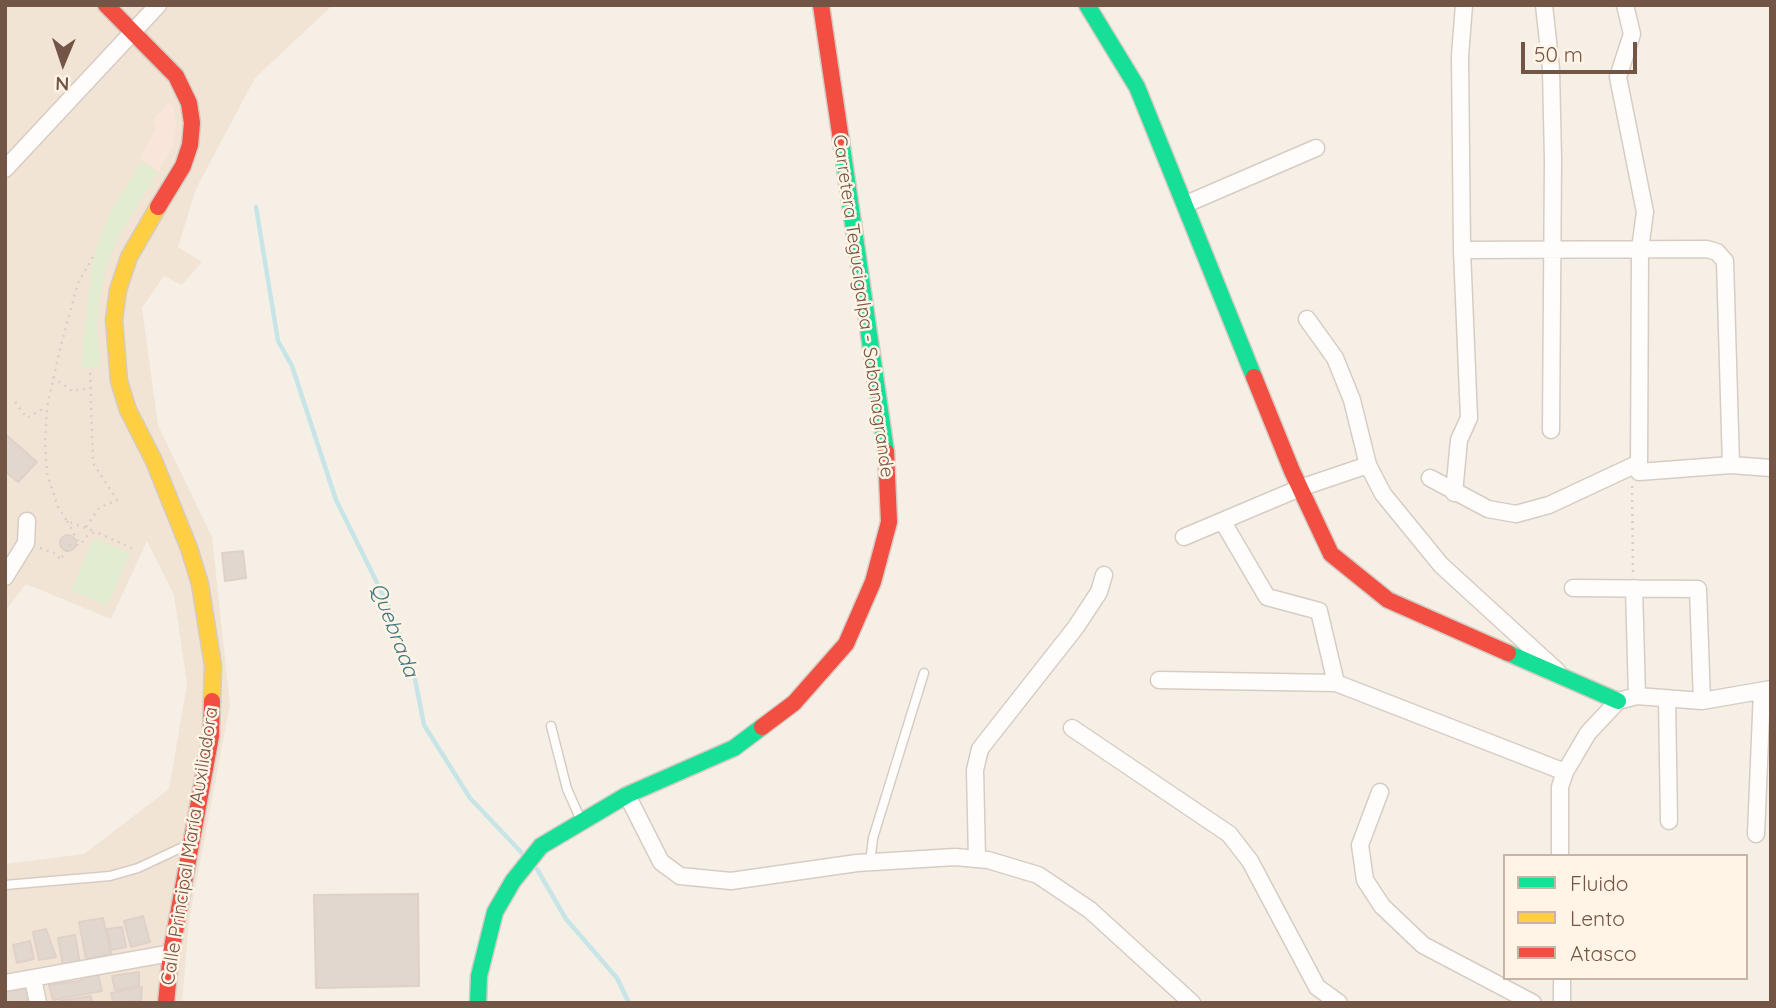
<!DOCTYPE html>
<html>
<head>
<meta charset="utf-8">
<style>
  body { margin:0 }
  #map { position:relative; width:1776px; height:1008px; overflow:hidden; background:#f6efe6; font-family:Quicksand,sans-serif }
  canvas { display:block }
  .frame { position:absolute; inset:0; border:7px solid #735546; pointer-events:none }
  .legend { position:absolute; left:1503px; top:854px; width:245px; height:126px; box-sizing:border-box; background:#fff4e5; border:2px solid #c7b4a5; margin:0; padding:9px 12px; list-style:none; font-size:21px; color:#735546 }
  .legend li { display:flex; align-items:center; gap:14px; height:35px }
  .legend b { width:35px; border:2px solid #c7b4a5 }
  .north { position:absolute; left:28px; top:28px; width:70px; height:70px; -webkit-text-stroke:5px #fff4e5; paint-order:stroke; rotate:182deg; font-size:19px; font-weight:700; line-height:28px; text-align:center; color:#735546 }
  .north::after { content:''; display:block; margin:auto; width:24px; height:32px; background:#735546; clip-path:polygon(50% 0,100% 100%,50% 72%,0 100%) }
  .scale { position:absolute; left:1521px; top:42px; width:116px; height:32px; box-sizing:border-box; border:4px solid #735546; border-top:0; padding-left:9px; font-size:21px; line-height:24px; white-space:nowrap; color:#735546; -webkit-text-stroke:5px #fff4e5; paint-order:stroke }
</style>
</head>
<body>
<div id="map">
<canvas width="1776" height="1008"></canvas>
<div class="frame"></div>
<ul class="legend">
<li><b style="height:9px;background:#16e098"></b>Fluido</li>
<li><b style="height:9px;background:#ffcf43"></b>Lento</li>
<li><b style="height:9px;background:#f24e42"></b>Atasco</li>
</ul>
<div class="north">N</div>
<div class="scale">50 m</div>
</div>
<script>
const ctx = document.querySelector('canvas').getContext('2d');
ctx.lineJoin = 'round';
function fillPath(path, color) { ctx.fillStyle = color; ctx.fill(path, 'evenodd'); }
const shape = rows => new Path2D(rows.map(r => 'M' + r).join(''));
function trace(path, color, width, dash) { ctx.strokeStyle = color; ctx.lineWidth = width; ctx.lineCap = dash ? 'butt' : 'round'; ctx.setLineDash(dash || []); ctx.stroke(path); }
function drawText(font, color, halo, rows, align = 'center') {
  ctx.font = font + ' Quicksand,sans-serif'; ctx.lineWidth = 5; ctx.setLineDash([]); ctx.textBaseline = 'middle'; ctx.strokeStyle = halo; ctx.fillStyle = color; for (const [text, x, y, turn = 0] of rows) {
    ctx.save(); ctx.translate(x, y); ctx.rotate((+turn || 0) * Math.PI / 180); ctx.textAlign = isNaN(turn) ? turn : align; if (halo) ctx.strokeText(text, 0, 0); ctx.fillText(text, 0, 0); ctx.restore();
  }
}
const residential = shape([
  [5,5,333,5,255,78,196,189,178,247,202,262,182,285,164,276,142,308,158,425,212,537,230,704,189,921,182,1003,5,1003,5,864,84,854,169,789,187,684,174,595,147,541,111,619,26,584,5,611]
]);
const commercial = shape([
  [169,103,174,108,176,126,172,148,158,172,139,159,156,129,153,120]
]);
const green = shape([
  [142,161,158,172,120,233,107,264,99,299,97,332,101,366,81,369,93,257,110,212],
  [94,538,130,553,107,606,71,590]
]);
const stream = shape([
  [256,207,278,341,292,366,336,500,393,615,414,674,424,725,470,798,521,852],
  [537,869,566,919,617,978,629,1003]
]);
const building = shape([
  [5,434,37,462,18,482,5,471,5,434],
  '60 543a8 8 0 1 1 16 0a8 8 0 1 1-16 0Z',
  [243,551,246,578,225,581,222,553,243,551],
  [418,894,419,986,316,988,314,895,418,894],
  [143,916,150,942,131,947,124,921,143,916],
  [103,918,111,954,86,959,79,922,103,918],
  [122,927,126,947,111,950,107,929,122,927],
  [46,929,56,957,39,960,33,932,46,929],
  [75,935,80,963,63,966,58,938,75,935],
  [30,941,34,959,17,963,13,945,30,941],
  [139,972,139,986,115,990,112,976,139,972],
  [98,974,102,991,53,1000,49,985,80,981,82,977,98,974],
  [27,986,29,1001,5,1003,5,990,27,986],
  [142,987,141,1000,113,1003,111,993,142,987],
  [91,996,92,1003,61,1003,60,1001,91,996]
]);
const path = shape([
  [93,257,78,283,60,349,47,407,45,443,47,474,58,507,67,521,96,532],
  [53,377,72,391,92,388],
  [15,402,27,418,46,407],
  [1632,486,1633,574],
  [67,521,80,545],
  [86,527,99,508,117,500,93,463,90,368],
  [40,548,57,554,60,560,70,545,80,545,88,535,96,532,132,548]
]);
const lane = shape([
  [551,726,567,789,580,818],
  [870,862,873,838,924,673],
  [5,885,110,876,138,868,185,846]
]);
const street = shape([
  [1544,5,1551,69,1553,160,1551,430],
  [1625,5,1632,34,1618,77,1645,212,1640,249,1639,472,1731,465,1771,468],
  [5,169,158,5],
  [1186,204,1316,148],
  [1462,250,1707,249,1717,252,1725,261,1731,465],
  [1307,319,1335,358,1352,400,1368,465,1383,494,1441,565,1557,671],
  [1430,478,1488,509,1516,514,1549,505,1639,463],
  [1454,493,1459,440,1469,418,1462,250,1460,56,1464,5],
  [1223,522,1267,597,1319,611,1336,683],
  [1184,537,1300,488,1368,465],
  [5,577,26,543,27,521],
  [1573,588,1698,589,1702,701],
  [1634,588,1637,696],
  [1159,680,1336,683,1565,772],
  [1667,698,1669,821],
  [1072,728,1229,834,1250,861,1317,987,1339,1003],
  [1380,792,1360,845,1365,880,1382,906,1423,945,1533,1003],
  [627,795,661,862,680,876,731,881,857,863,955,857,988,860,1038,875,1090,910,1192,1003],
  [1756,834,1762,691],
  [1560,856,1560,787,1565,772,1588,733,1618,701,1637,696,1702,701,1771,689],
  [977,859,975,770,980,749,1076,627,1099,592,1104,575],
  [1562,978,1562,1003],
  [33,979,38,1003],
  [5,983,171,953]
]);
const fast = shape([
  [1087,5,1137,87,1254,377],
  [841,140,886,452],
  [1508,653,1618,701],
  [478,1003,479,976,495,912,513,881,541,846,627,795,734,748,762,727]
]);
const slow = shape([
  [158,207,129,257,118,290,114,320,119,381,128,410,154,461,189,548,200,584,213,666,212,701]
]);
const jam = shape([
  [106,5,176,76,189,103,192,123,190,145,183,166,158,207],
  [821,5,841,140],
  [1254,377,1292,471,1331,554,1388,600,1508,653],
  [762,727,794,703,846,644,873,582,889,522,886,452],
  [166,1003,171,953,211,736,212,701]
]);
const streetNames = [
  ["Carretera Tegucigalpa - Sabanagrande",863,306,82],
  ["Calle Principal María Auxiliadora",190,846,-81]
];
const waterNames = [
  ["Quebrada",394,630,69]
];
fillPath(residential, '#f2e4d5');
fillPath(commercial, '#fae5db');
fillPath(green, '#e2ecd0');
trace(stream, '#c7e5e6', 4.5);
fillPath(building, '#e2d7ce');
trace(building, '#dfd1c8', 2);
trace(lane, '#d7ccc4', 11);
trace(street, '#d7ccc4', 19);
trace(fast, '#d6cbc3', 19);
trace(slow, '#d6cbc3', 19);
trace(jam, '#d6cbc3', 19);
trace(path, '#d9cfca', 2.5, [2, 5]);
trace(lane, '#fefdfb', 8);
trace(street, '#fefdfb', 16);
trace(fast, '#16e098', 16);
trace(slow, '#ffcf43', 16);
trace(jam, '#f24e42', 16);
drawText('19px', '#735546', '#fff4e5', streetNames);
drawText('italic 21px', '#3d7881', '#fff4e5', waterNames);
</script>
</body>
</html>
